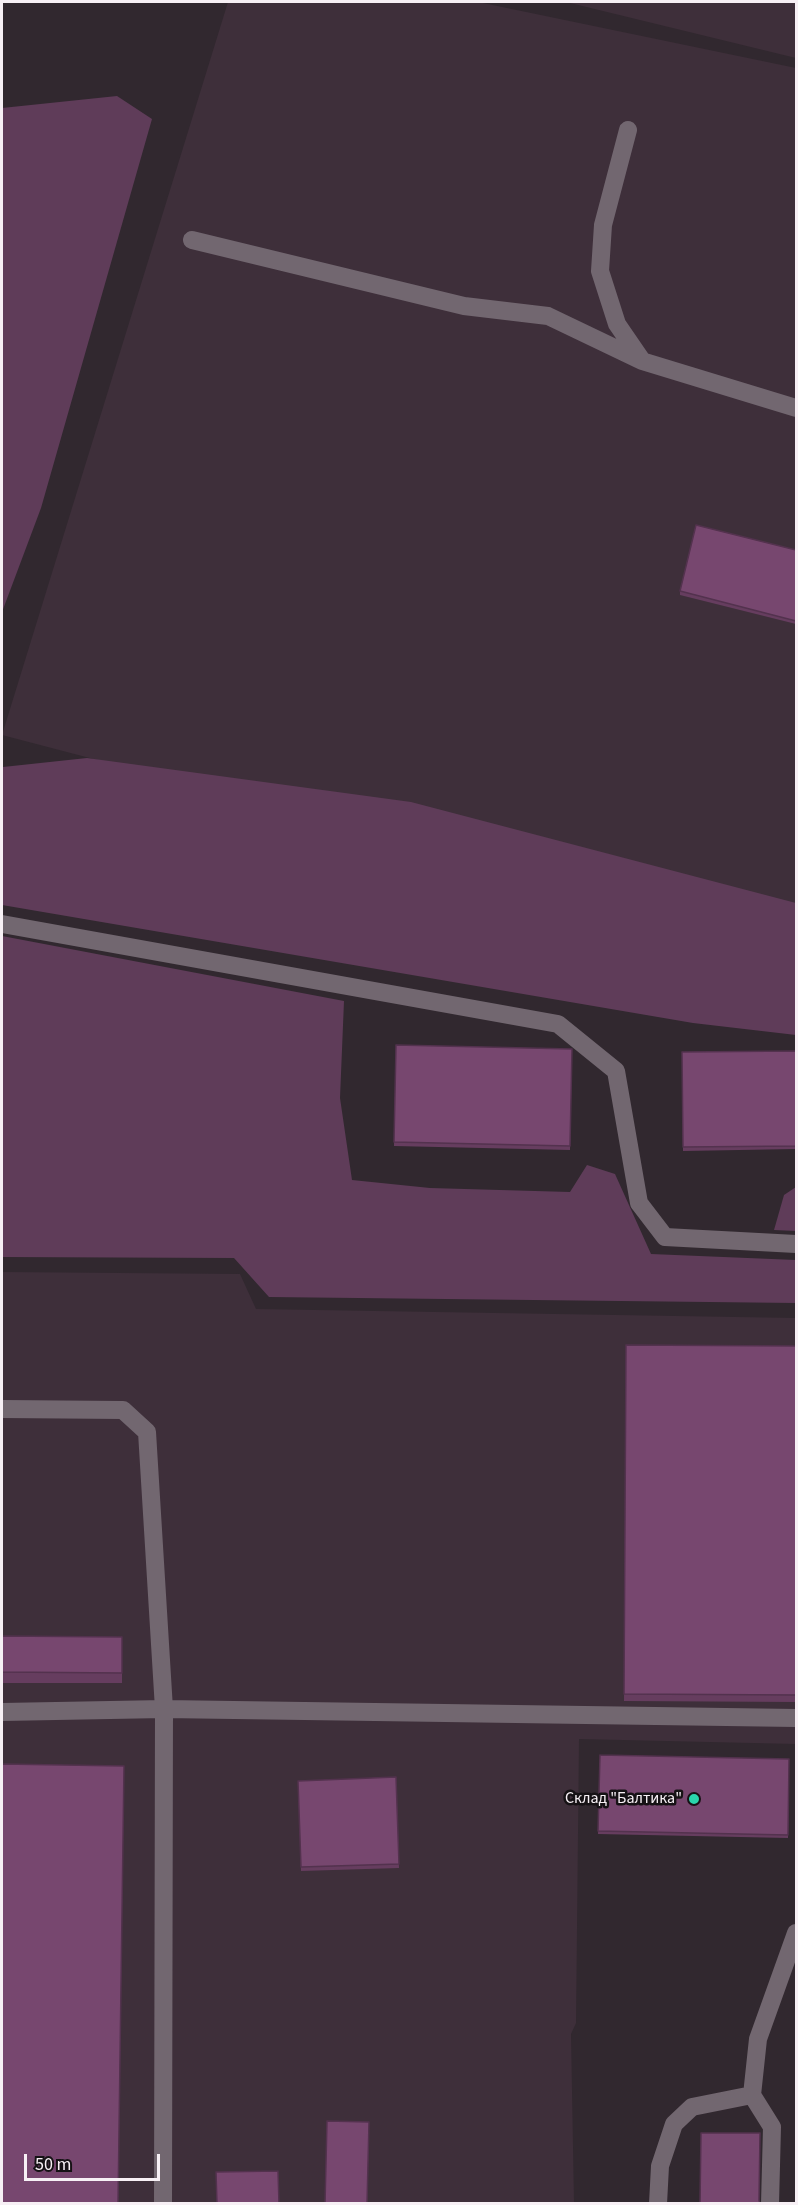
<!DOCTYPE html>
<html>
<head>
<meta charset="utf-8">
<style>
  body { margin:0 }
  #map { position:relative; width:798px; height:2205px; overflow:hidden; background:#31282f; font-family:"Source Sans 3",sans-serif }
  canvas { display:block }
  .frame { position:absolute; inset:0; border:3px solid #f7f0f5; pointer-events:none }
  .scale { position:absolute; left:24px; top:2154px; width:136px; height:27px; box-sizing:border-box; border:3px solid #f7f0f5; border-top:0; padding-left:8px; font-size:18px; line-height:21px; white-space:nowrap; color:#f7f0f5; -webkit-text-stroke:4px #161215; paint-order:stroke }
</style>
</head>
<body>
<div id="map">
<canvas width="798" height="2205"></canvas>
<div class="frame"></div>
<div class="scale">50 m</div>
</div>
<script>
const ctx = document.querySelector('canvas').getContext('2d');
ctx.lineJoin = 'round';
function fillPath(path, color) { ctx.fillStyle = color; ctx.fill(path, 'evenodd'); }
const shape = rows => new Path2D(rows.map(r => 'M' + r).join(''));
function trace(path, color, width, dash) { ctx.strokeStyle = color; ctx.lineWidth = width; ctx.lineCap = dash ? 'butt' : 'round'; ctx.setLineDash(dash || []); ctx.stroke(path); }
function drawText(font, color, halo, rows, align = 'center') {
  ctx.font = font + ' "Source Sans 3",sans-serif'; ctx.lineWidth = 5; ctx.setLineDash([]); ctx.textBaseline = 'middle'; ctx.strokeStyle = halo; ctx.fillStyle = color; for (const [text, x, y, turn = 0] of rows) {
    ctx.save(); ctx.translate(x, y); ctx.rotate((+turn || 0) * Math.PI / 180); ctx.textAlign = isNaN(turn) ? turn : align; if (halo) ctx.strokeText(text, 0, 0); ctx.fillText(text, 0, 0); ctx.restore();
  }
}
const built = shape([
  [228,2,478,2,796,68,796,943,2,735],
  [566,2,796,2,796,58],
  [2,1272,240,1274,256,1309,796,1318,796,1744,579,1739,576,2023,571,2034,574,2203,2,2204]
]);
const green = shape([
  [117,96,152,119,41,508,2,612,2,108],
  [87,758,411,802,796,903,796,1035,693,1023,2,905,2,765,3,767],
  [2,936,344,1001,340,1098,352,1180,430,1188,570,1192,587,1165,615,1174,651,1254,796,1260,796,1303,269,1297,234,1258,2,1257],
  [796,1187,796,1231,774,1230,784,1195]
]);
const minor = shape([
  [628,130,603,225,600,271,617,324,641,359],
  [192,240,464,306,548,316,642,361,796,408],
  [2,924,558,1024,616,1071,639,1203,665,1237,796,1244],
  [2,1409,123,1410,147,1432,164,1709,796,1718],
  [2,1712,164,1709,163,2204],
  [752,2095,772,2127,770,2204],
  [658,2204,660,2166,674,2124,692,2107,752,2095,758,2039,796,1933]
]);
const wall = shape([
  [796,550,796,624,680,595,680,591],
  [396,1045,572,1049,570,1150,394,1146],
  [796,1051,796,1149,683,1151,682,1052],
  [626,1345,796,1346,796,1702,624,1701],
  [2,1636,122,1637,122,1683,2,1683],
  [600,1755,789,1759,788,1838,598,1834],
  [396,1777,399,1868,301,1871,298,1781]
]);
const building = shape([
  [696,525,796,550,796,621,680,591,696,525],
  [396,1045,572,1049,570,1146,394,1142,396,1045],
  [796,1051,796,1146,683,1147,682,1052,796,1051],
  [626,1345,796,1346,796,1695,624,1694,626,1345],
  [2,1636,122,1637,122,1673,2,1672,2,1636],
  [600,1755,789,1759,788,1835,598,1831,600,1755],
  [2,1764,124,1766,118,2204,2,2204,2,1764],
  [396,1777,399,1864,301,1867,298,1781,396,1777],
  [327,2121,369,2122,367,2204,325,2204,327,2121],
  [701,2133,760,2133,759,2200,760,2204,700,2204,701,2133],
  [278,2171,279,2204,217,2204,216,2172,278,2171]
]);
const markers = [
  [694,1799,6,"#2ad5ac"]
];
const poiNames = [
  ["Склад \"Балтика\"",682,1799]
];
fillPath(built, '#3e2f3a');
fillPath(green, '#5f3c59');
trace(minor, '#726770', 18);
fillPath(wall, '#663d5f');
fillPath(building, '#77476f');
trace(building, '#53324e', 1.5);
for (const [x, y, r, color] of markers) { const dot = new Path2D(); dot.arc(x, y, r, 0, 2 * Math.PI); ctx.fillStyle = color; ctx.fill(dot); trace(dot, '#161215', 2); }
drawText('16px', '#f7f0f5', '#161215', poiNames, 'right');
</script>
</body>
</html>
